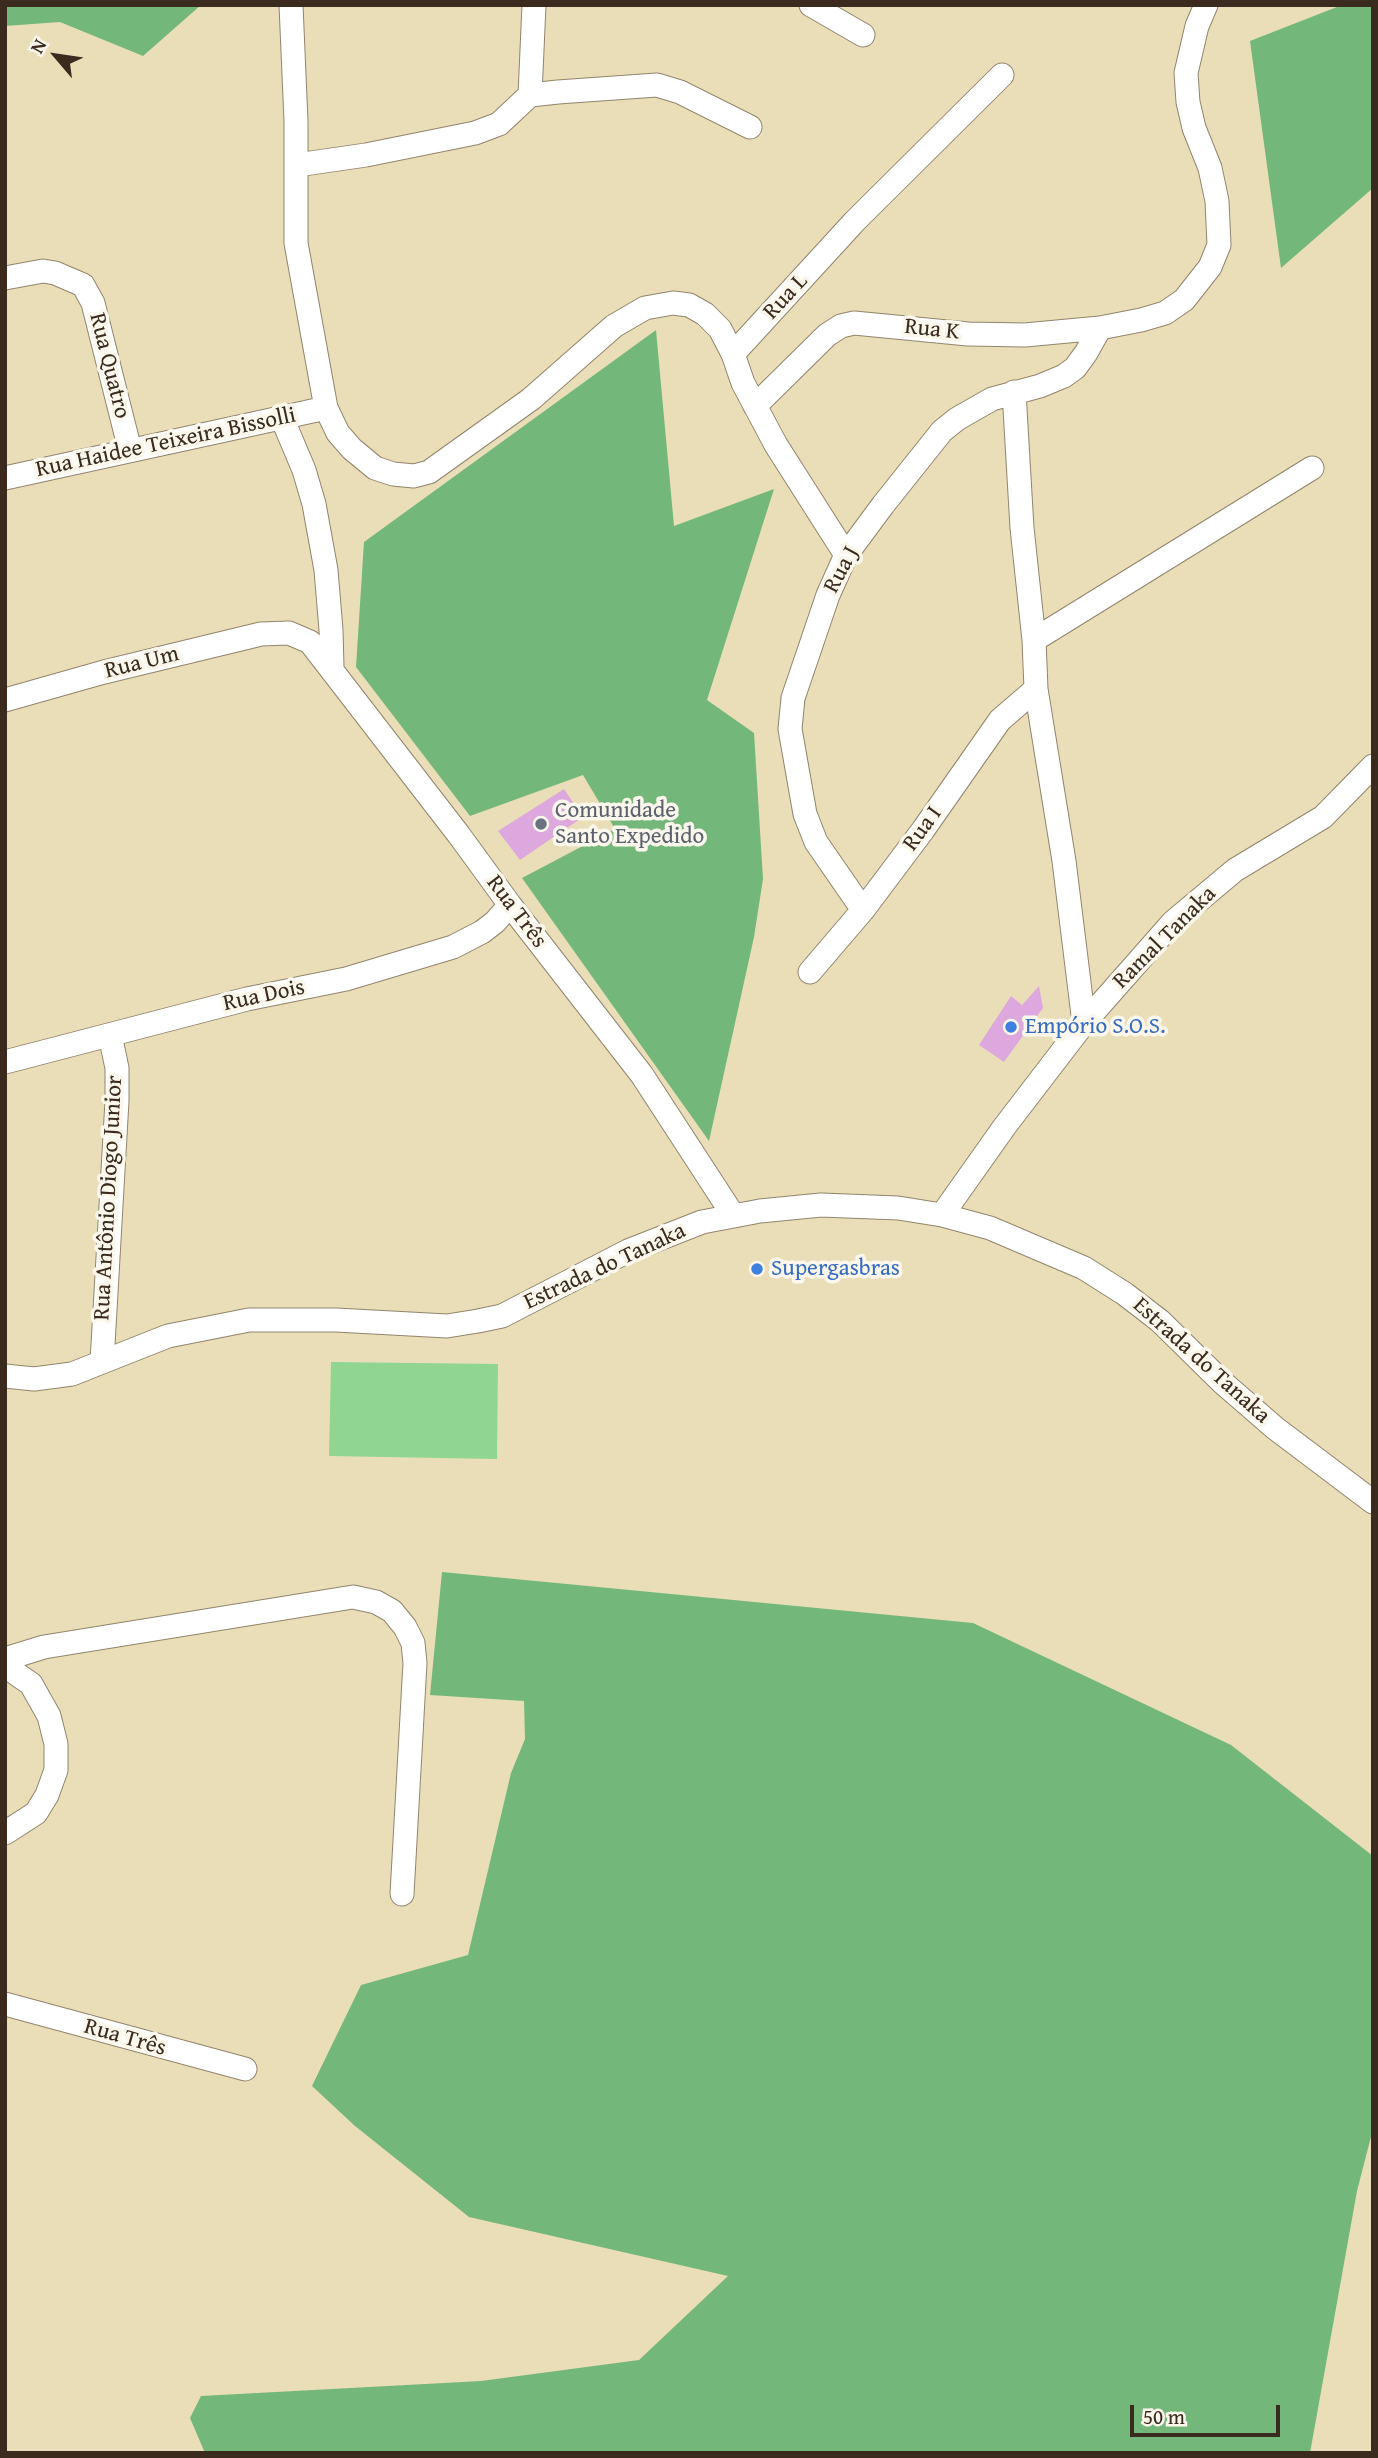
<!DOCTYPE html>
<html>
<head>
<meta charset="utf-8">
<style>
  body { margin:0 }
  #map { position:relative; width:1378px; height:2458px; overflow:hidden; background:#eadeb9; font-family:"Gentium Book Plus",serif }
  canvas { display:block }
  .frame { position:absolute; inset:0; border:7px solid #3b2a1e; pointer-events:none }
  .north { position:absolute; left:21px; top:21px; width:70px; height:70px; -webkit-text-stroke:5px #fbf7ec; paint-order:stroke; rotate:299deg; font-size:19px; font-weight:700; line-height:28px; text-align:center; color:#3b2a1e }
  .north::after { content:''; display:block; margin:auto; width:24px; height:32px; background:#3b2a1e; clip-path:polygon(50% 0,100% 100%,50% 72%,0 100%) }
  .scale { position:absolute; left:1130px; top:2405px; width:150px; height:32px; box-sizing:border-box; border:4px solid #3b2a1e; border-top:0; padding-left:9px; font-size:21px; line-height:24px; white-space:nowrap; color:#3b2a1e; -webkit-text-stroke:5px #fbf7ec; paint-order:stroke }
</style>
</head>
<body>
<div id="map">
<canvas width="1378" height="2458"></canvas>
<div class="frame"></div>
<div class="north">N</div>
<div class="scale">50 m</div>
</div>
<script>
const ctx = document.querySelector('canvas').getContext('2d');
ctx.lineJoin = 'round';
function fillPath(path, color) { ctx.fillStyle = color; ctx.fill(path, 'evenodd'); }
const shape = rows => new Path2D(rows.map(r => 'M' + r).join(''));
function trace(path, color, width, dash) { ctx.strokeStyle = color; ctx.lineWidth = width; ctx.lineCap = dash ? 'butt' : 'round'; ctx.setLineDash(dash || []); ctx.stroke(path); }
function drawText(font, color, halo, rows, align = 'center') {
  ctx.font = font + ' "Gentium Book Plus",serif'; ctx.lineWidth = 7; ctx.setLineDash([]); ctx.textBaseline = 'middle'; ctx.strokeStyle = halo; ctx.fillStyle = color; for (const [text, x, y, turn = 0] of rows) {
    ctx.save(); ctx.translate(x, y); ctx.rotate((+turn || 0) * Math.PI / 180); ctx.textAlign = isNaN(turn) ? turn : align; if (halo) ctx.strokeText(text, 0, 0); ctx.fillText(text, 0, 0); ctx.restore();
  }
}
const green = shape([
  [331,1362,498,1364,497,1459,329,1456]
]);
const forest = shape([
  [5,5,201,5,143,56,60,22,5,26],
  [1342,5,1373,5,1373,188,1281,268,1250,41],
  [656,330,674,526,774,489,707,700,754,733,763,879,754,937,709,1141,522,878,615,829,583,775,470,816,356,667,364,542],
  [442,1572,973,1623,1231,1745,1373,1856,1373,2129,1357,2191,1310,2453,205,2453,190,2418,201,2396,481,2381,639,2360,728,2276,469,2217,355,2126,312,2086,361,1985,468,1955,511,1773,525,1739,524,1701,430,1695]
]);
const building = shape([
  [564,789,583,817,520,860,498,831],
  [1039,986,1043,1008,1004,1062,979,1045,1011,996,1022,1005]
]);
const minor = shape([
  [291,5,296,121,296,243,326,408,338,433,352,449,375,468,393,474,414,476,429,472,531,399,614,326,645,308,673,303,689,305,705,314,720,329,733,354,743,383,776,445,846,555],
  [811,5,863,35],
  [530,95,534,5],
  [297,165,366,155,475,133,499,124,530,95,558,92,657,85,680,92,750,127],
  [5,278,43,271,55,273,83,285,93,303,130,450],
  [733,354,855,221,1002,75],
  [1014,392,1022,528,1034,640,1036,689,1064,861,1084,1023],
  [755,406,827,335,841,326,854,323,968,334,1025,335,1100,328,1141,320,1165,313,1184,300,1210,267,1219,245,1217,201,1210,168,1194,128,1188,102,1186,73,1197,26,1206,5],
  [282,418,304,470,314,504,326,570,331,630,332,667],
  [5,478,326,408],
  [1034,640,1312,468],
  [5,700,104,672,261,634,289,633,310,642,459,835,510,905,642,1075,733,1215],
  [863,910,816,842,805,814,790,729,793,698,828,595,846,555,883,505,942,431,957,419,992,399,1040,386,1064,376,1075,368,1086,353,1100,328],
  [810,972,863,910,923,830,1000,720,1036,689],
  [5,1062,247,999,346,979,453,947,482,932,495,922,510,905],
  [942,1215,1005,1126,1084,1023,1173,922,1235,870,1323,817,1373,766],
  [102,1362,117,1101,117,1068,110,1035],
  [5,1376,34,1379,72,1374,168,1336,249,1320,336,1320,447,1326,478,1321,502,1316,628,1251,702,1222,760,1211,821,1205,898,1208,942,1215,990,1228,1084,1268,1125,1294,1160,1321,1222,1382,1275,1428,1373,1502],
  [5,1659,44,1647,353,1597,376,1602,392,1611,405,1627,413,1643,415,1663,402,1894],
  [5,1666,31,1684,49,1716,56,1744,56,1770,47,1795,36,1813,5,1833],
  [5,2004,245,2069]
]);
const markers = [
  [541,824,7,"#6b7280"],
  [1011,1027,7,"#3f7fe0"],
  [757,1269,7,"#3f7fe0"]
];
const streetNames = [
  ["Rua L",786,297,-47],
  ["Rua K",932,330,6],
  ["Rua Quatro",109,366,76],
  ["Rua Haidee Teixeira Bissolli",166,443,-12],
  ["Rua J",842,570,-62],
  ["Rua Um",142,663,-14],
  ["Rua I",923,829,-54],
  ["Rua Três",516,912,53],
  ["Ramal Tanaka",1165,938,-45],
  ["Rua Dois",264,996,-12],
  ["Rua Antônio Diogo Junior",109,1198,-87],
  ["Estrada do Tanaka",605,1267,-25],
  ["Estrada do Tanaka",1201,1361,42],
  ["Rua Três",125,2038,16]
];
const worshipNames = [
  ["Comunidade",555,811],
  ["Santo Expedido",555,837]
];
const shopNames = [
  ["Empório S.O.S.",1025,1027],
  ["Supergasbras",771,1269]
];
fillPath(green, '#90d690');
fillPath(forest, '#74b77a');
fillPath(building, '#dda8dd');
trace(minor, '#92846c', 25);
trace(minor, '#fff', 23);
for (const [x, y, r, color] of markers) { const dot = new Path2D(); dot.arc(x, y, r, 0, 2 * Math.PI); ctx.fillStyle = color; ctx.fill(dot); trace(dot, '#fbf7ec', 2.5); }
drawText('23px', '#3b2a1e', '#fbf7ec', streetNames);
drawText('23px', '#5b616d', '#fbf7ec', worshipNames, 'left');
drawText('23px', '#366cbe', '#fbf7ec', shopNames, 'left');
</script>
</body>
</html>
